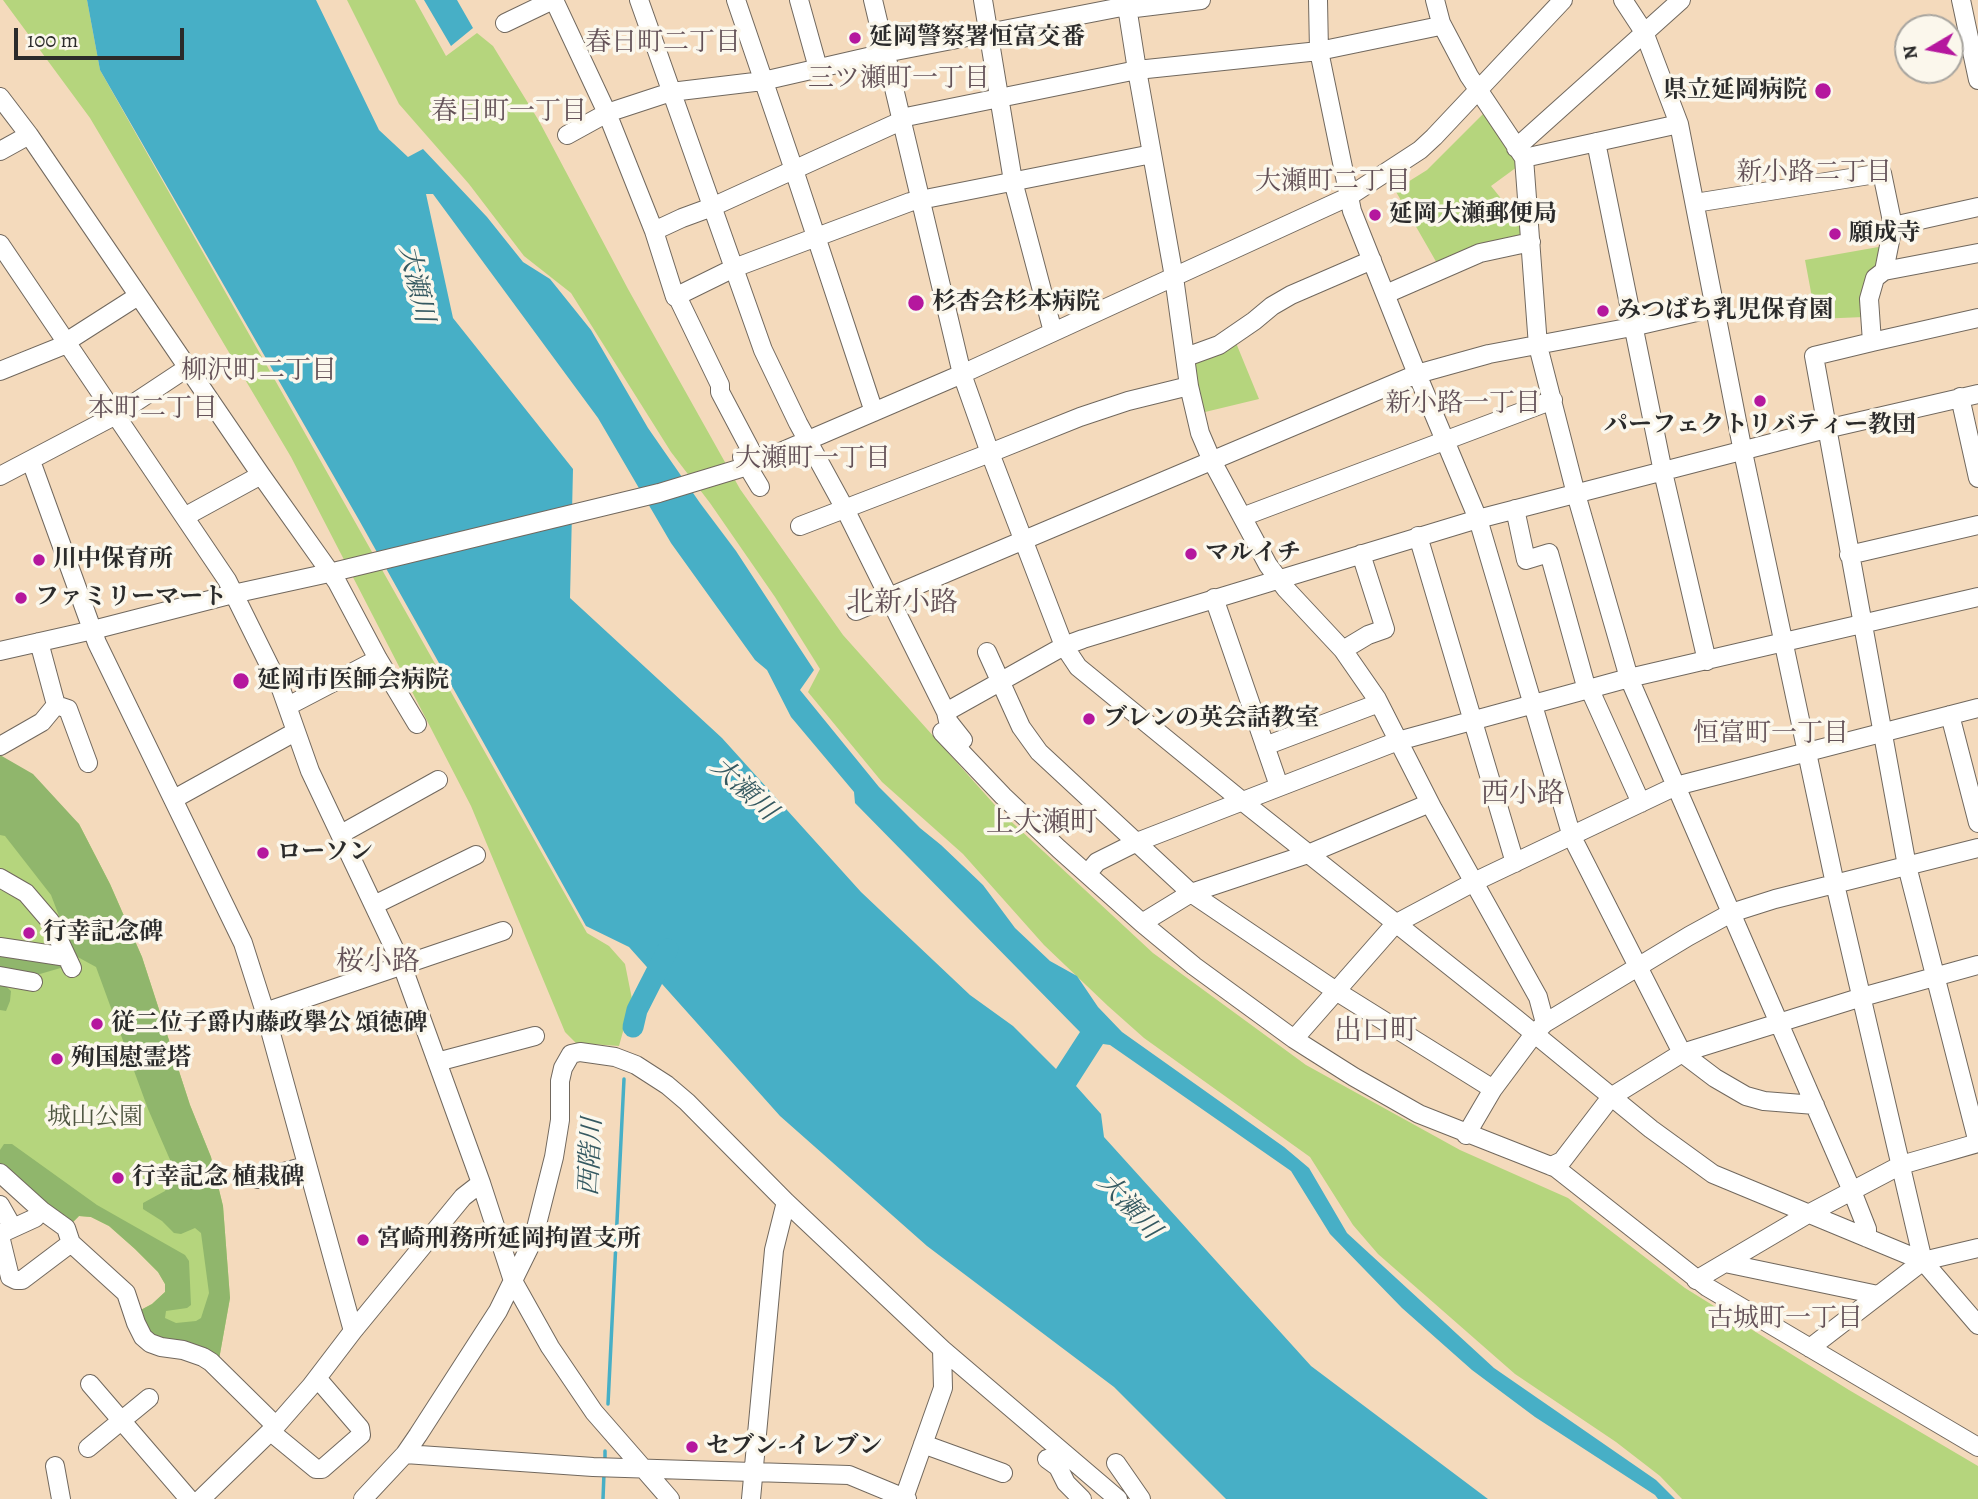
<!DOCTYPE html>
<html>
<head>
<meta charset="utf-8">
<style>
  body { margin:0 }
  #map { position:relative; width:1978px; height:1499px; overflow:hidden; background:#f4dabc; font-family:Alegreya,serif }
  canvas { display:block }
  .north { position:absolute; left:1894px; top:14px; width:70px; height:70px; box-sizing:border-box; background:#fbf7ec; border:2px solid #a8a59f; border-radius:50%; rotate:260deg; font-size:19px; font-weight:700; line-height:28px; text-align:center; color:#2b2b2b }
  .north::after { content:''; display:block; margin:auto; width:24px; height:32px; background:#b5179e; clip-path:polygon(50% 0,100% 100%,50% 72%,0 100%) }
  .scale { position:absolute; left:14px; top:28px; width:170px; height:32px; box-sizing:border-box; border:4px solid #2b2b2b; border-top:0; padding-left:9px; font-size:21px; line-height:24px; white-space:nowrap; color:#2b2b2b; -webkit-text-stroke:5px #fbf7ec; paint-order:stroke }
</style>
</head>
<body>
<div id="map">
<canvas width="1978" height="1499"></canvas>
<div class="north">N</div>
<div class="scale">100 m</div>
</div>
<script>
const ctx = document.querySelector('canvas').getContext('2d');
ctx.lineJoin = 'round';
function fillPath(path, color) { ctx.fillStyle = color; ctx.fill(path, 'evenodd'); }
const shape = rows => new Path2D(rows.map(r => 'M' + r).join(''));
function trace(path, color, width, dash) { ctx.strokeStyle = color; ctx.lineWidth = width; ctx.lineCap = dash ? 'butt' : 'round'; ctx.setLineDash(dash || []); ctx.stroke(path); }
function drawText(font, color, halo, rows, align = 'center') {
  ctx.font = font + ' Alegreya,"Noto Serif JP",serif'; ctx.lineWidth = 7; ctx.setLineDash([]); ctx.textBaseline = 'middle'; ctx.strokeStyle = halo; ctx.fillStyle = color; for (const [text, x, y, turn = 0] of rows) {
    ctx.save(); ctx.translate(x, y); ctx.rotate((+turn || 0) * Math.PI / 180); ctx.textAlign = isNaN(turn) ? turn : align; if (halo) ctx.strokeText(text, 0, 0); ctx.fillText(text, 0, 0); ctx.restore();
  }
}
const green = shape([
  [3,0,87,0,100,70,587,933,609,946,625,964,632,999,619,1046,576,1043,565,1032,471,806,291,457,90,118],
  [347,0,415,0,446,56,477,33,493,46,539,121,628,289,740,489,843,635,1002,813,1153,953,1306,1065,1460,1150,1568,1198,1685,1288,1849,1390,1978,1466,1978,1499,1682,1499,1660,1476,1616,1442,1515,1374,1378,1254,1353,1225,1310,1157,1144,1038,1108,1006,1044,945,963,854,882,782,808,692,820,669,775,597,710,503,671,452,571,293,524,256,469,184,399,104],
  [1484,113,1511,151,1517,167,1491,186,1520,222,1522,235,1438,265,1395,190,1427,170],
  [1884,246,1882,255,1866,280,1864,317,1816,319,1805,260],
  [1234,338,1259,399,1201,413,1192,360],
  [0,755,79,824,110,884,142,957,190,1105,211,1157,223,1206,230,1298,218,1365,137,1312,152,1304,165,1292,165,1284,158,1272,135,1249,109,1226,91,1217,79,1216,69,1226,0,1168]
]);
const forest = shape([
  [0,755,33,774,79,824,110,884,142,957,190,1105,211,1157,223,1206,230,1298,218,1365,159,1345,137,1312,152,1304,165,1292,165,1284,158,1272,135,1249,109,1226,91,1217,79,1216,69,1226,0,1168,0,1150,4,1144,12,1144,97,1205,185,1255,189,1261,191,1305,187,1308,166,1311,165,1318,176,1323,196,1321,201,1318,209,1293,201,1233,195,1228,181,1234,174,1233,162,1221,143,1209,143,1203,165,1191,174,1169,148,1109,96,967,74,955,51,895,5,836,0,835],
  [0,951,60,956,64,967,33,976,0,972],
  [0,981,11,991,10,1001,6,1011,0,1010]
]);
const water = shape([
  [87,0,316,0,379,130,408,157,423,149,487,217,523,262,550,279,591,330,648,428,700,503,736,551,814,670,800,690,879,787,920,828,941,845,983,885,1015,928,1050,961,1077,976,1098,1007,1122,1032,1284,1147,1309,1168,1347,1233,1494,1368,1656,1480,1675,1499,1658,1499,1655,1495,1535,1417,1472,1370,1402,1308,1330,1234,1291,1171,1110,1045,1103,1044,1076,1086,1101,1114,1104,1137,1311,1366,1488,1499,1226,1499,1114,1387,927,1246,780,1116,629,947,586,926,359,520,100,70],
  [426,194,433,194,598,418,671,543,755,660,767,670,791,717,854,792,855,803,1080,1032,1056,1069,1013,1026,970,995,861,892,722,738,570,598,573,469,453,318],
  [424,0,457,0,473,28,451,46]
]);
const stream = shape([
  [608,1404,624,1079],
  [605,1460,605,1451],
  [603,1499,604,1473]
]);
const river = shape([
  [633,1027,637,1010,668,949]
]);
const minor = shape([
  [554,0,607,113,654,231,675,297,734,268,910,202,1152,154],
  [639,0,763,350,798,423,845,509,946,712],
  [736,0,794,170,874,412],
  [799,0,818,68],
  [873,0,962,374,990,453,1064,646,1078,667,1242,801,1514,1017,1651,1129,1713,1174,1923,1261,1978,1325],
  [983,0,1013,181,1053,332],
  [1126,0,1137,70,1174,277,1189,386,1200,433,1212,461,1268,565,1286,589,1343,650,1377,699,1433,809,1538,997,1545,1023],
  [1318,0,1319,51,1352,211,1417,374,1478,519,1572,837,1682,1053,1715,1078,1746,1096,1764,1101,1815,1105],
  [1435,0,1441,23,1469,76,1524,158,1538,346,1576,494,1629,678,1852,1191,1867,1229,1867,1238],
  [1623,0,1644,32,1679,124,1743,452,1835,884,1923,1261],
  [1961,0,1978,80],
  [1127,9,1201,0],
  [505,23,553,0],
  [0,97,29,135,261,475,337,582,378,659,417,724],
  [901,118,1137,70,1319,51,1435,27,1441,23],
  [567,135,607,113,671,92,763,81,885,53,1127,6],
  [1596,142,1663,472,1707,661],
  [1516,148,1681,0],
  [0,151,29,135],
  [1524,158,1679,124],
  [1695,203,1882,173,1893,226,1978,207],
  [1893,226,1884,271,1875,278,1869,299,1872,342,1978,318],
  [654,231,682,218,712,207,901,121],
  [0,244,227,580,281,689,310,771,402,965,481,1183,513,1281,550,1347,594,1412,670,1499],
  [1884,271,1978,253],
  [1386,294,1480,253,1531,242],
  [677,296,720,385,720,392,757,462],
  [66,342,138,296],
  [1872,342,1814,356,1907,866,1978,1143],
  [1186,357,1219,345,1254,321,1272,306,1291,295,1372,260],
  [0,371,67,344],
  [1960,397,1978,478],
  [742,457,760,487],
  [31,461,97,643,243,943,265,1012,353,1331],
  [0,476,116,415,187,368],
  [1515,509,1526,560,1549,553,1587,690],
  [186,516,261,475],
  [1242,517,1553,400],
  [800,526,990,453,1080,417,1128,401,1189,386],
  [1418,536,1515,863],
  [1849,555,1978,525],
  [1214,598,1279,786],
  [856,611,1417,374,1489,354,1632,327,1714,308],
  [1343,650,1368,635,1385,629,1361,554],
  [0,651,93,630,233,594,329,573,659,493,748,466,962,374,1348,197,1420,150,1434,137,1563,0],
  [987,652,1021,727,1039,752,1191,893,1336,991,1493,1089],
  [1590,690,1641,803],
  [56,705,68,709,88,763],
  [288,706,378,659],
  [1950,715,1978,823],
  [942,732,1003,796,1059,849,1142,923,1194,966,1294,1039,1354,1077,1419,1114,1556,1168,1707,1287,1978,1447],
  [963,740,948,721,946,712,1064,646,1083,639,1478,519,1826,429,1978,394],
  [0,746,42,722,56,705,39,642],
  [1265,746,1379,703],
  [174,799,295,732],
  [341,834,438,780],
  [1087,874,1097,862,1137,842,1398,741,1629,678,1978,597],
  [0,878,26,893,50,921,72,968],
  [374,905,476,855],
  [1142,923,1191,893,1308,854,1430,803],
  [0,947,67,957],
  [0,976,33,982],
  [265,1012,503,931],
  [1294,1039,1395,924,1474,882,1676,786,1978,708],
  [437,1062,535,1036],
  [1466,1135,1493,1089,1534,1034,1545,1023,1689,936,1731,913,1775,899,1978,848],
  [1551,1166,1562,1161,1611,1097,1682,1053,1862,997,1978,965],
  [0,1173,41,1210],
  [258,1179,306,1166],
  [0,1205,13,1228],
  [0,1234,35,1218,41,1210,66,1228,71,1243,126,1293,136,1323,143,1337,150,1343,161,1347,183,1350,203,1357,211,1362,276,1426],
  [0,1236,10,1277,16,1280,22,1280,71,1243],
  [1725,1263,1878,1295],
  [1696,1280,1808,1214,1901,1165,1978,1143],
  [1810,1348,1923,1261,1978,1248],
  [90,1384,189,1499],
  [271,1432,316,1469,322,1469,361,1435,360,1428,317,1378],
  [923,1444,1003,1473],
  [88,1448,149,1398],
  [405,1454,593,1467,849,1475,907,1499],
  [1047,1459,1058,1467,1066,1483,1082,1499],
  [1116,1463,1141,1499],
  [55,1466,61,1499],
  [904,1498,943,1388,942,1349],
  [201,1499,276,1426,311,1386,353,1331,463,1197,481,1183],
  [363,1499,405,1454,418,1435,498,1311,533,1240,554,1157,560,1120,560,1081,563,1068,571,1054,580,1052,615,1057,636,1065,667,1085,687,1102,786,1202,942,1349,1118,1499],
  [751,1499,774,1250,786,1202]
]);
const markers = [
  [855,38,7,"#b5179e"],
  [1823,91,9,"#b5179e"],
  [1375,215,7,"#b5179e"],
  [1835,234,7,"#b5179e"],
  [916,303,9,"#b5179e"],
  [1603,311,7,"#b5179e"],
  [1760,401,7,"#b5179e"],
  [1191,554,7,"#b5179e"],
  [39,560,7,"#b5179e"],
  [21,598,7,"#b5179e"],
  [241,681,9,"#b5179e"],
  [1089,719,7,"#b5179e"],
  [263,853,7,"#b5179e"],
  [29,933,7,"#b5179e"],
  [97,1024,7,"#b5179e"],
  [57,1059,7,"#b5179e"],
  [118,1178,7,"#b5179e"],
  [363,1240,7,"#b5179e"],
  [692,1447,7,"#b5179e"]
];
const poiNames = [
  ["延岡警察署恒富交番",869,38],
  ["県立延岡病院",1807,91,"right"],
  ["延岡大瀬郵便局",1389,215],
  ["願成寺",1849,234],
  ["杉杏会杉本病院",932,303],
  ["みつばち乳児保育園",1617,311],
  ["パーフェクトリバティー教団",1760,426,"center"],
  ["マルイチ",1205,554],
  ["川中保育所",53,560],
  ["ファミリーマート",35,598],
  ["延岡市医師会病院",257,681],
  ["ブレンの英会話教室",1103,719],
  ["ローソン",277,853],
  ["行幸記念碑",43,933],
  ["従二位子爵内藤政擧公 頌徳碑",111,1024],
  ["殉国慰霊塔",71,1059],
  ["行幸記念 植栽碑",132,1178],
  ["宮崎刑務所延岡拘置支所",377,1240],
  ["セブン-イレブン",706,1447]
];
const parkNames = [
  ["城山公園",95,1118]
];
const neighbourhoodNames = [
  ["春日町二丁目",663,44],
  ["三ツ瀬町一丁目",899,80],
  ["春日町一丁目",509,113],
  ["新小路二丁目",1814,174],
  ["大瀬町二丁目",1333,183],
  ["柳沢町二丁目",259,372],
  ["新小路一丁目",1463,405],
  ["本町二丁目",153,410],
  ["大瀬町一丁目",813,460],
  ["恒富町一丁目",1771,735],
  ["古城町一丁目",1785,1320]
];
const waterNames = [
  ["大瀬川",415,284,77],
  ["大瀬川",743,790,43],
  ["西階川",592,1157,-87],
  ["大瀬川",1128,1207,47]
];
const quarterNames = [
  ["北新小路",902,604],
  ["西小路",1523,795],
  ["上大瀬町",1042,824],
  ["桜小路",378,963],
  ["出口町",1376,1032]
];
fillPath(green, '#b5d57d');
fillPath(forest, '#90b66c');
fillPath(water, '#47afc6');
trace(stream, '#47afc6', 3.5);
trace(river, '#47afc6', 21);
trace(minor, '#71685e', 20);
trace(minor, '#fff', 18);
for (const [x, y, r, color] of markers) { const dot = new Path2D(); dot.arc(x, y, r, 0, 2 * Math.PI); ctx.fillStyle = color; ctx.fill(dot); trace(dot, '#fbf7ec', 2.5); }
drawText('bold 24px', '#2b2b2b', '#fbf7ec', poiNames, 'left');
drawText('24px', '#4e5640', '#fbf7ec', parkNames);
drawText('26px', '#645258', '#fbf7ec', neighbourhoodNames);
drawText('italic 26px', '#355961', '#fbf7ec', waterNames);
drawText('28px', '#645258', '#fbf7ec', quarterNames);
</script>
</body>
</html>
